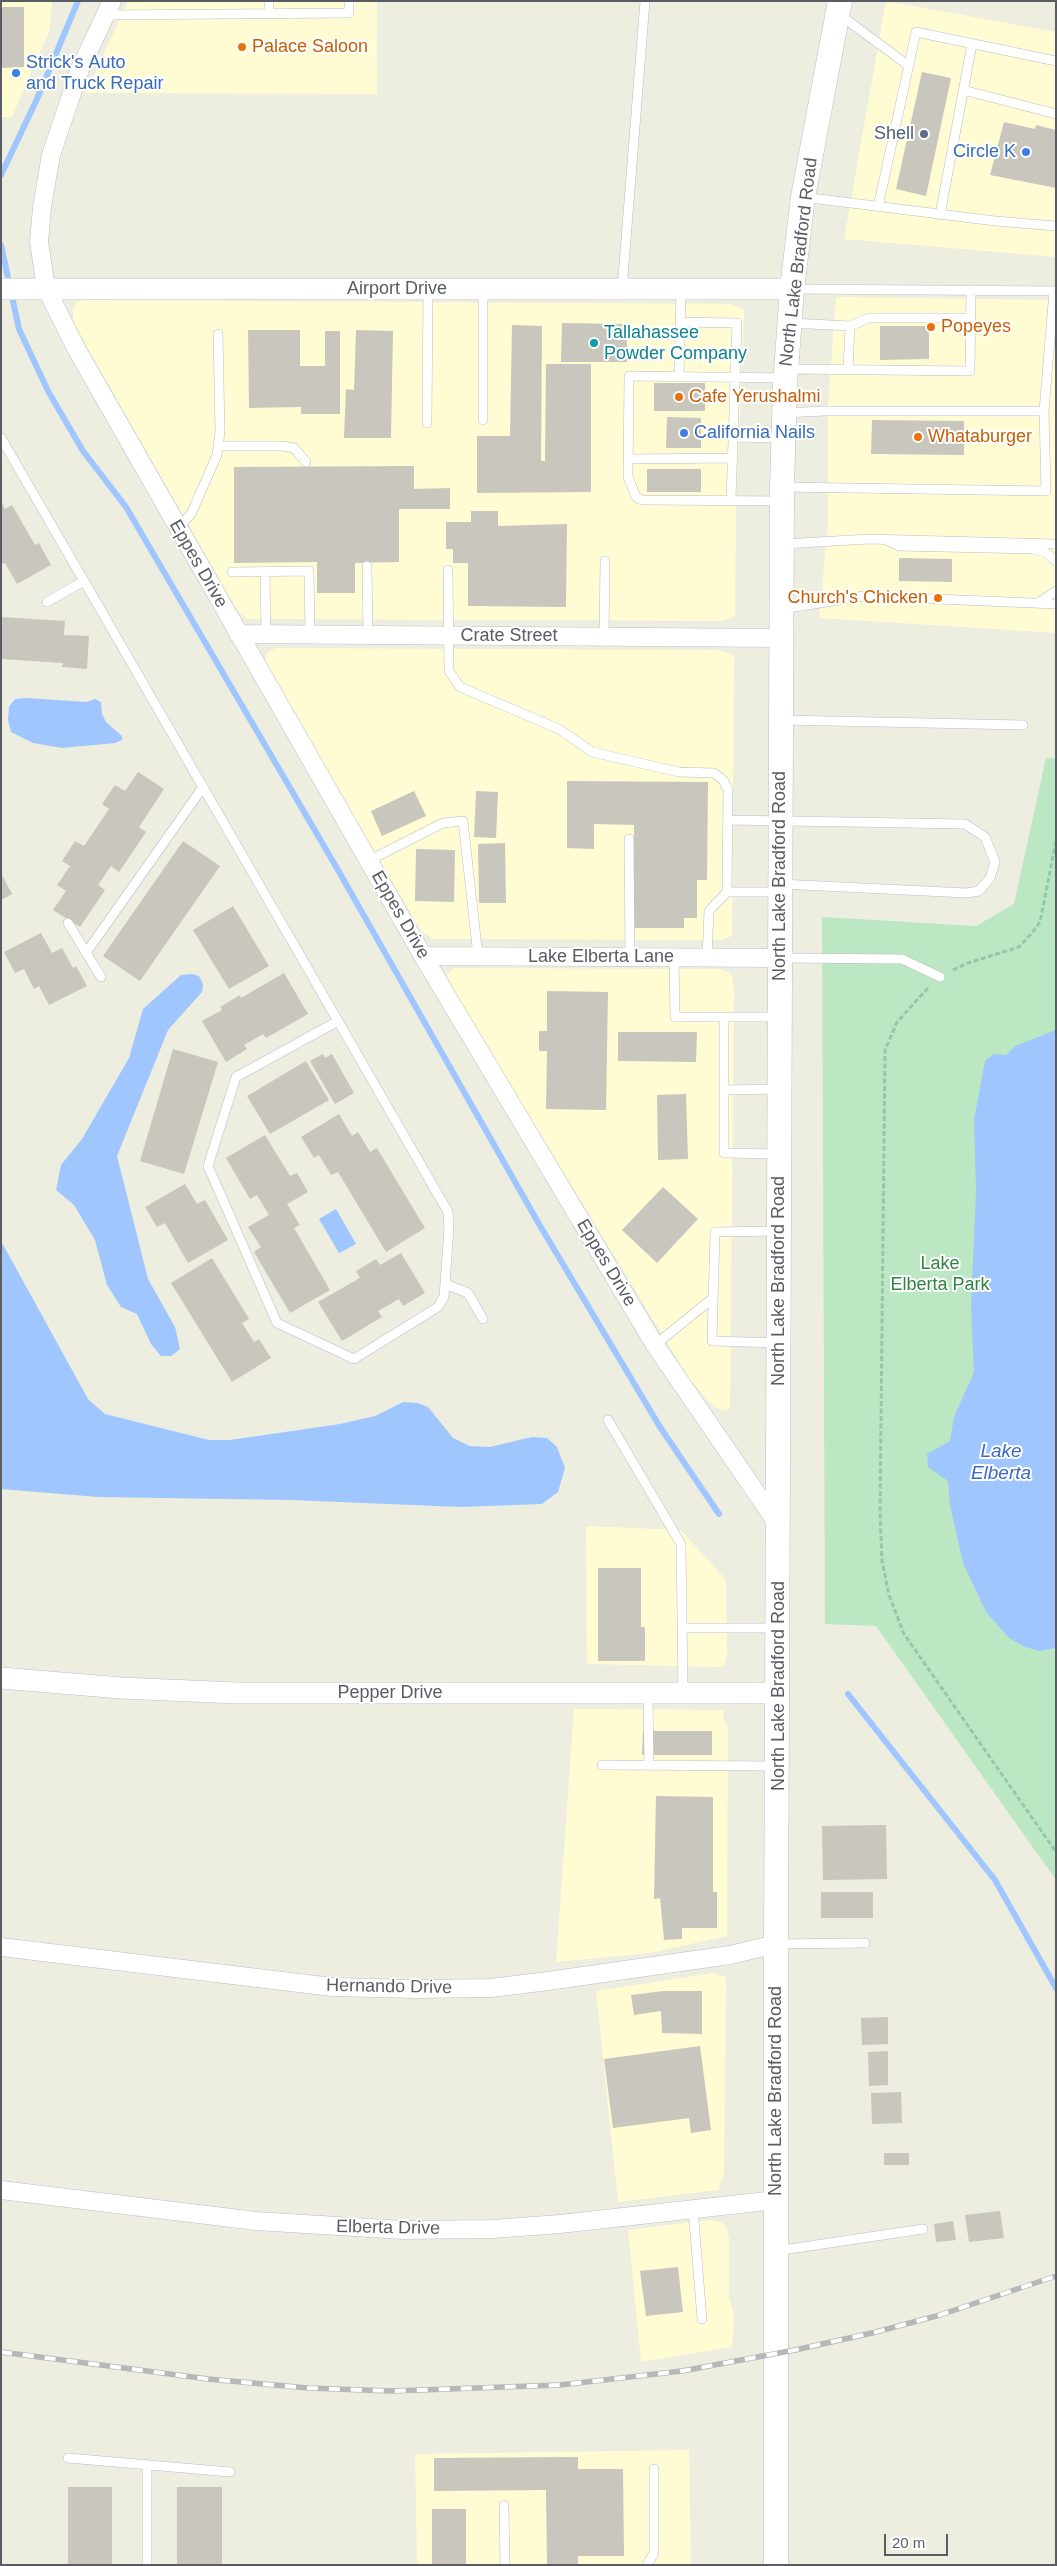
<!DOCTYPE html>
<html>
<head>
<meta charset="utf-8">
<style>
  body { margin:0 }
  #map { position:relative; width:1057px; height:2566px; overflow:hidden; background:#edede0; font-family:Helvetica,sans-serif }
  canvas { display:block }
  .frame { position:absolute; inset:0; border:2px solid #595c63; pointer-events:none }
  .scale { position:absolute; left:884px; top:2534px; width:64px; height:22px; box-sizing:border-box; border:2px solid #595c63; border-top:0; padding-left:6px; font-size:15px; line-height:18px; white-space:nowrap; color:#595c63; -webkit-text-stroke:4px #fff; paint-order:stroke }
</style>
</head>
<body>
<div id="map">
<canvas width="1057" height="2566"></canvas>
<div class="frame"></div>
<div class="scale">20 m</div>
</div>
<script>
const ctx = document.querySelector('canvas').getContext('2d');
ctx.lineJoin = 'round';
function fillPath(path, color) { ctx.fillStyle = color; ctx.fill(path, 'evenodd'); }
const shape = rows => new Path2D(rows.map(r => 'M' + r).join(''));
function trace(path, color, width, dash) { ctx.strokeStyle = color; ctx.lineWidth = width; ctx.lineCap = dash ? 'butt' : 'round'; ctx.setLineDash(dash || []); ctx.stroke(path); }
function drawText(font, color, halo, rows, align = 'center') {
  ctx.font = font + ' Helvetica,sans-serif'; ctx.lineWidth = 4; ctx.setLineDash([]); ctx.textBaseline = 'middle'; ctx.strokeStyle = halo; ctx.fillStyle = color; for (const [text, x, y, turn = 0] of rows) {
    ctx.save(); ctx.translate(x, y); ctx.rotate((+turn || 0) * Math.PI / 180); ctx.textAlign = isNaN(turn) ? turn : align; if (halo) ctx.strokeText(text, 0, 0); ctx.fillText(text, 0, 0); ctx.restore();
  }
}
const commercial = shape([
  [1,1,52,1,50,29,12,117,1,117],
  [128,1,377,1,377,94,86,93],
  [886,1,1056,32,1056,257,844,239],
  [836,297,1056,300,1056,633,819,618,828,525,828,405],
  [86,300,730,304,739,307,744,310,736,512,735,616,723,621,247,619,237,610,73,322,73,309,77,302],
  [276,648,718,650,734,655,732,936,721,940,434,939,421,931,264,663,268,652],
  [454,968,718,969,731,973,734,988,730,1408,725,1411,714,1407,688,1377,448,982,447,976],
  [586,1526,681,1530,726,1580,727,1654,724,1667,587,1664],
  [574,1709,723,1710,724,1720,728,1727,727,1936,650,1953,556,1962],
  [713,1973,726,1977,724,2172,718,2190,618,2202,596,1991],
  [710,2220,721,2222,727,2227,729,2238,729,2297,734,2314,732,2347,641,2362,628,2230],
  [689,2450,691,2565,417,2565,415,2454]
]);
const green = shape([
  [1046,758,1056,758,1056,1880,876,1626,825,1624,822,917,976,926,1014,904]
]);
const water = shape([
  [26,698,87,702,95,699,101,702,102,714,106,722,122,736,122,740,115,743,62,748,33,743,11,732,8,720,9,707,15,699],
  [192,974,199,976,203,984,202,992,168,1030,117,1156,148,1279,175,1327,180,1349,171,1356,161,1356,151,1344,137,1314,121,1307,107,1285,95,1240,74,1205,56,1190,61,1165,82,1139,129,1058,143,1009,181,975],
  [1056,1030,1056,1648,1040,1651,1025,1647,1009,1638,986,1612,963,1563,950,1505,948,1481,928,1467,927,1454,950,1441,954,1417,974,1372,971,1307,976,1190,974,1120,985,1061,994,1054,1006,1055,1015,1046],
  [336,1209,356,1244,339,1253,319,1219],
  [1,1241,88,1399,105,1414,209,1440,230,1440,340,1424,375,1416,403,1402,418,1403,428,1407,453,1438,470,1446,490,1447,532,1437,547,1438,557,1447,565,1468,558,1492,542,1504,461,1507,291,1500,98,1497,1,1489]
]);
const stream = shape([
  [1,175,37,99,78,1],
  [1,245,19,329,48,391,83,451,126,507,338,870,539,1224,660,1427,719,1514],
  [848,1694,995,1880,1056,1988]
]);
const building = shape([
  [1,7,24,7,24,67,1,68],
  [922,72,951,78,926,196,896,189],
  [1004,122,1035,129,1036,125,1056,130,1056,188,990,175],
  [562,323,627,324,627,362,561,362],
  [512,325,542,326,541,461,545,461,546,364,591,364,591,492,477,493,477,436,510,436],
  [880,326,929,326,929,359,880,360],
  [248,330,300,330,300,366,325,366,325,331,340,331,340,414,301,414,301,407,249,408],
  [356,330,393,331,391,438,344,438,346,389,354,390],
  [654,383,705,383,705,411,654,411],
  [667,417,701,418,701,448,666,448],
  [872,420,964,421,964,455,871,454],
  [414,466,414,489,450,488,450,509,399,509,399,562,355,563,355,593,317,593,317,562,234,563,234,467],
  [647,469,701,469,701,492,647,492],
  [1,501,5,509,12,505,35,545,39,543,51,565,17,584,5,563,1,564],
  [471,511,498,511,498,526,567,524,566,607,468,606,468,563,453,563,453,549,446,549,446,522,471,522],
  [899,558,952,559,952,582,899,581],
  [1,617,65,621,64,635,89,636,87,669,62,667,63,663,1,659],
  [138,772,164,789,139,827,146,832,119,872,111,866,98,885,105,890,80,927,53,910,66,891,57,885,70,866,62,861,75,841,84,846,109,809,102,804,115,785,125,791],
  [567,781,708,782,707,880,697,880,697,918,684,918,684,928,633,928,634,825,594,824,594,849,567,848],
  [414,791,426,816,382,836,371,811],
  [476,791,498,792,496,838,474,837],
  [183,841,220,866,140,981,103,956],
  [505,843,506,903,479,903,478,844],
  [416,849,455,850,454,902,415,901],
  [1,873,12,894,1,900],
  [233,906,269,966,229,989,193,930],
  [41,933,52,953,62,948,73,968,76,966,87,986,49,1005,39,986,34,989,24,969,15,973,4,952],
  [284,973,308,1014,266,1038,263,1034,244,1045,247,1049,226,1062,202,1021,222,1010,220,1007,240,995,241,998],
  [547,991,608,992,606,1110,546,1109,547,1051,539,1051,539,1031,547,1031],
  [618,1032,697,1032,696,1062,618,1061],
  [173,1049,218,1062,184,1174,140,1161],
  [323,1054,325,1058,332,1054,354,1093,335,1104,310,1061],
  [306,1061,329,1100,270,1134,247,1096],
  [686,1094,688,1159,658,1160,657,1095],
  [339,1114,352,1136,358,1132,370,1152,377,1148,425,1228,386,1252,338,1172,331,1175,319,1155,314,1158,301,1137],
  [265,1135,290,1176,297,1173,308,1192,287,1204,300,1225,294,1228,330,1290,290,1313,254,1252,261,1247,248,1227,269,1215,257,1195,250,1199,226,1158],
  [185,1184,197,1204,205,1200,228,1240,188,1263,165,1223,157,1227,145,1207],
  [663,1187,698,1219,657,1263,622,1230],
  [401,1253,425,1293,403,1306,399,1299,378,1311,382,1317,342,1341,318,1302,360,1278,356,1271,376,1259,380,1265],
  [212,1258,249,1319,242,1323,254,1342,259,1339,271,1358,232,1382,171,1283],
  [598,1568,641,1568,641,1627,645,1627,645,1661,598,1661],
  [643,1731,712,1731,712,1755,642,1755],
  [656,1796,713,1797,713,1892,717,1892,717,1928,682,1928,682,1939,664,1940,660,1898,654,1899],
  [886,1825,887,1879,823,1880,822,1826],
  [821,1892,873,1892,873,1918,821,1918],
  [663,1991,702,1991,702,2034,662,2033,661,2011,634,2015,631,1995],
  [888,2017,888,2044,862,2045,861,2018],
  [700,2046,711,2130,691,2133,689,2118,613,2128,604,2059],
  [888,2051,888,2085,869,2086,868,2052],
  [901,2092,902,2123,872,2124,871,2093],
  [884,2153,909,2153,909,2165,884,2165],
  [1000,2211,1004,2238,969,2242,965,2215],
  [953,2221,956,2240,936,2242,934,2224],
  [678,2267,683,2312,646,2316,640,2271],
  [578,2457,578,2469,623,2469,624,2556,578,2556,578,2565,547,2565,546,2490,434,2491,434,2458],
  [68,2487,112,2487,112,2565,68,2565],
  [177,2487,222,2487,222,2565,177,2565],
  [432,2509,466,2509,466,2565,432,2565]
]);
const path = shape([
  [953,970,968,963,1019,947,1032,933,1040,922,1056,841],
  [928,988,897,1022,885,1050,880,1511,882,1561,889,1595,904,1634,1056,1852]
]);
const service = shape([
  [269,14,269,1],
  [105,15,349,13,349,1],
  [840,15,909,66],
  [963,90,1056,114],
  [803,197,995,221,1056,226],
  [878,207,916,32,1056,61],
  [940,215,972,44],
  [622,289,645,1],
  [794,289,1056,291],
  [680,322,737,323,731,500],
  [790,323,850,326,869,318,971,318],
  [788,369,970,371,971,290],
  [848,370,850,326],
  [679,376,681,289],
  [785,413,824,411,1044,411],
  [483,420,483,289],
  [427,423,428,289],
  [733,437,783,438],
  [1,438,84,581,338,1021,448,1212,449,1228,444,1297,438,1307,354,1359,277,1323,208,1166,236,1077,338,1021],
  [218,446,283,446,294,448,306,462],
  [628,459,733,458],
  [783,487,1046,491,1044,411,1054,291],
  [782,501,642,500,636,497,628,477,629,376,786,378],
  [178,528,191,514,217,455,220,432,218,334],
  [888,541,899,546,1032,549,1045,552,1056,561],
  [784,544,869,539,1056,544],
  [367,566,368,635],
  [448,570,449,671,460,687,559,729,592,752,679,772,714,773,723,780,728,790,727,892,709,911,707,957],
  [232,572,309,571,310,635],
  [265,572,266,634],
  [47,602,84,581],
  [1038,603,1056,591],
  [782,609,864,596,1056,604],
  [604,636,605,561],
  [781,720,1023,725],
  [728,820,965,824,985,837,995,862,990,878,979,891,967,893,780,884],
  [629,839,630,957],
  [368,861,443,823,463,821,478,956],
  [727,892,780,892],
  [68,923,101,977],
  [86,953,203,787],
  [674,957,675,1017,780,1017],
  [780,958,902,959,940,977],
  [724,1017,724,1153,779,1154],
  [724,1090,779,1089],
  [445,1284,468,1293,483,1319],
  [779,1343,712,1341,715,1232,779,1231],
  [655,1345,713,1298],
  [608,1420,681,1544,683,1692],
  [682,1628,777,1628],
  [648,1693,649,1765],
  [602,1765,775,1766],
  [776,1944,865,1943],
  [693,2209,702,2319],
  [776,2251,923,2229],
  [68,2458,230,2472],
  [504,2505,505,2565],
  [147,2565,147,2465],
  [647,2565,654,2553,654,2469]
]);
const minor = shape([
  [112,1,80,69,51,155,42,207,39,242,46,288,77,350,423,956,655,1345,779,1526],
  [238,634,781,638],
  [423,956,780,958],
  [1,1947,332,1987,417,1989,491,1988,548,1981,730,1955,776,1944],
  [1,2190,256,2221,403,2230,493,2229,560,2224,776,2200]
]);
const tertiary = shape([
  [1,289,792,289],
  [1,1678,121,1688,237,1693,779,1693]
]);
const secondary = shape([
  [776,2565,776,1944,782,487,785,385,792,289,803,197,840,1]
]);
const rail = shape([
  [1,2352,208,2379,308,2388,392,2391,560,2385,682,2371,795,2350,872,2333,940,2315,1056,2276]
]);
const markers = [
  [242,47,5,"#e8710a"],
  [16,73,5,"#3f7fe0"],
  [924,134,5,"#5c6f8a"],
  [1026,152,5,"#3f7fe0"],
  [931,327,5,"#e8710a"],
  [594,343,5,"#0f9aa8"],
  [679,397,5,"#e8710a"],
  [684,433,5,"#3f7fe0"],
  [918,437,5,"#e8710a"],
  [938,598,5,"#e8710a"]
];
const foodNames = [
  ["Palace Saloon",252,47],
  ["Popeyes",941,327],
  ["Cafe Yerushalmi",689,397],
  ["Whataburger",928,437],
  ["Church's Chicken",928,598,"right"]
];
const shopNames = [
  ["Strick's Auto",26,63],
  ["and Truck Repair",26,84],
  ["Circle K",1016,152,"right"],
  ["California Nails",694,433]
];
const serviceNames = [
  ["Shell",914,134]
];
const streetNames = [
  ["North Lake Bradford Road",799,262,-83],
  ["Airport Drive",397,289],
  ["Eppes Drive",198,564,60],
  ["Crate Street",509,636],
  ["North Lake Bradford Road",780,876,-90],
  ["Eppes Drive",400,915,60],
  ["Lake Elberta Lane",601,957],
  ["Eppes Drive",606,1263,59],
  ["North Lake Bradford Road",779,1281,-90],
  ["North Lake Bradford Road",779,1686,-90],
  ["Pepper Drive",390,1693],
  ["Hernando Drive",389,1987,1],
  ["North Lake Bradford Road",776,2091,-90],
  ["Elberta Drive",388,2228,1]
];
const cultureNames = [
  ["Tallahassee",604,333],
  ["Powder Company",604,354]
];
const parkNames = [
  ["Lake",940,1264],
  ["Elberta Park",940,1285]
];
const waterNames = [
  ["Lake",1001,1452],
  ["Elberta",1001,1474]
];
fillPath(commercial, '#fffcd4');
fillPath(green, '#bbe7c2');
fillPath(water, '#9fc6ff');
trace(stream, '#9fc6ff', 6);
fillPath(building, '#c8c6bd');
trace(service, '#bbbdc3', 10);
trace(minor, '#bbbdc3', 19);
trace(tertiary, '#bbbdc3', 22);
trace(secondary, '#bbbdc5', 25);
trace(path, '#93c8ab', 3, [5, 2.5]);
trace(service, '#fff', 9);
trace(minor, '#fff', 18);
trace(tertiary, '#fff', 21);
trace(secondary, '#fff', 24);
trace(rail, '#b6b7b7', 5.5);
trace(rail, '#fff', 4, [11]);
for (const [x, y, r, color] of markers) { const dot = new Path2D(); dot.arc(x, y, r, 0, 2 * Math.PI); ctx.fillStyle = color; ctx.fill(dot); trace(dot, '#fff', 2); }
drawText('18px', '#c56008', '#fff', foodNames, 'left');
drawText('18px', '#366cbe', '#fff', shopNames, 'left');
drawText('18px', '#4e5e75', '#fff', serviceNames, 'right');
drawText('18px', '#595c63', '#fff', streetNames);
drawText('18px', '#0d838f', '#fff', cultureNames, 'left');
drawText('18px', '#2e8440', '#fff', parkNames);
drawText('italic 19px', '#3a69c9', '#fff', waterNames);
</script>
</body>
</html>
